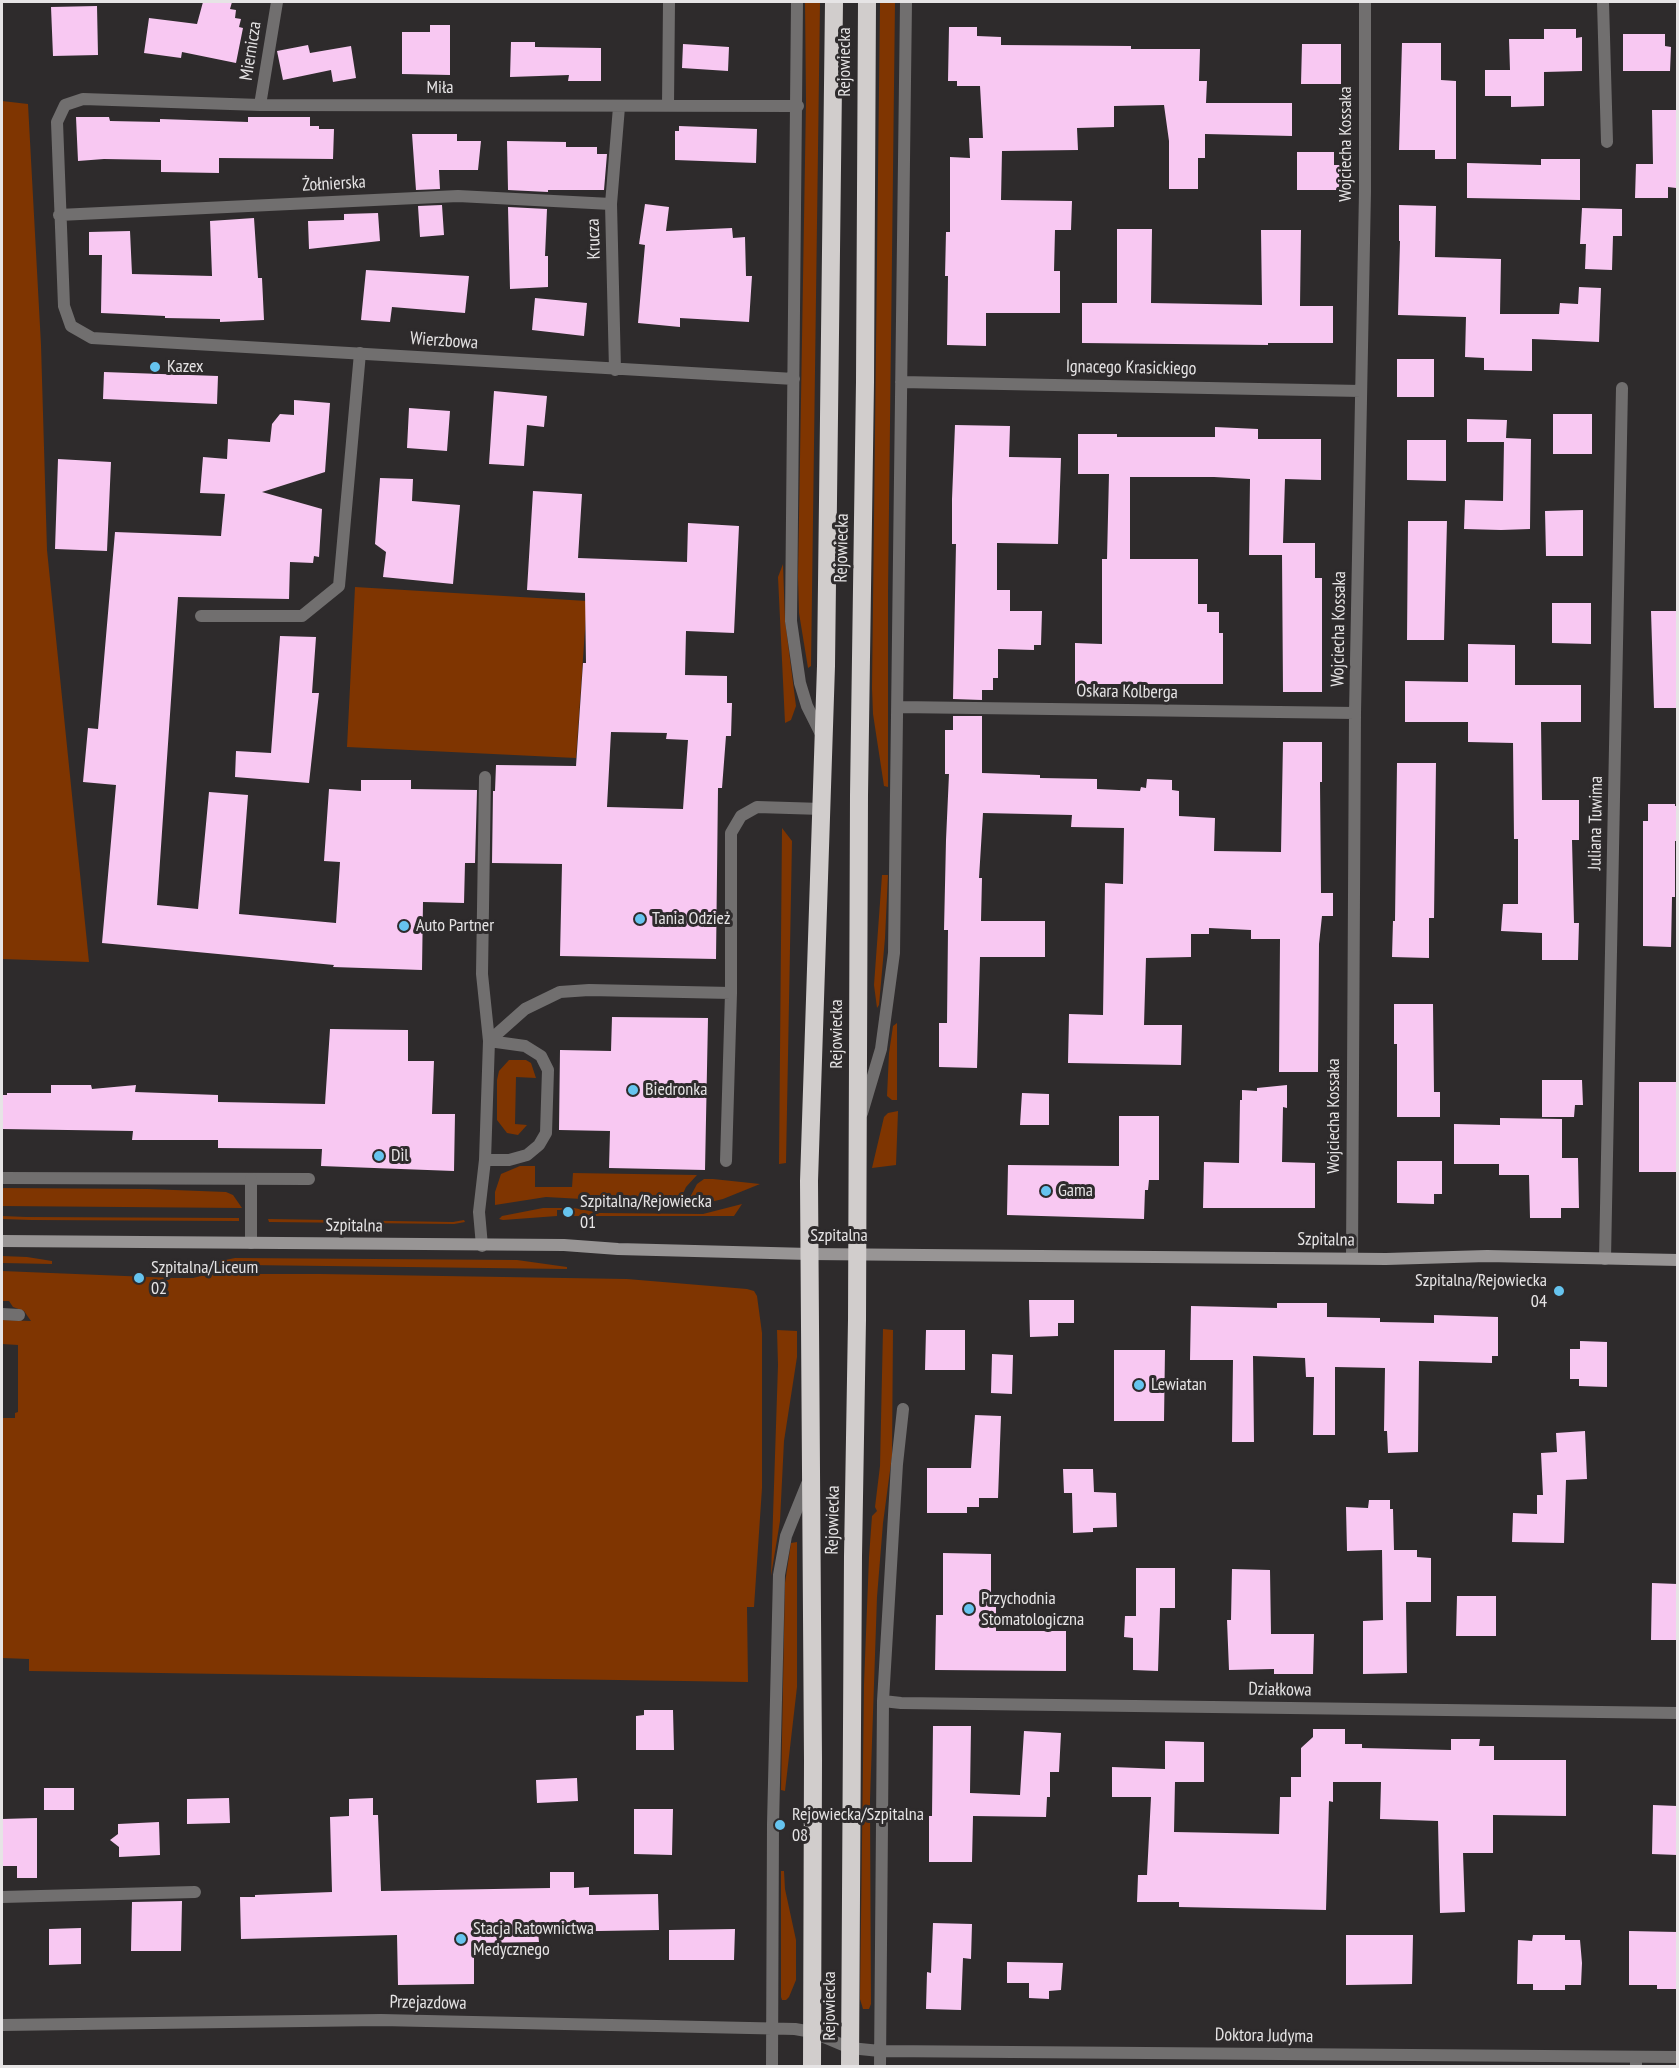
<!DOCTYPE html>
<html>
<head>
<meta charset="utf-8">
<style>
  body { margin:0 }
  #map { position:relative; width:1679px; height:2068px; overflow:hidden; background:#2e2b2c; font-family:"PT Sans Narrow",sans-serif }
  canvas { display:block }
  .frame { position:absolute; inset:0; border:3px solid #e6e4e5; pointer-events:none }
</style>
</head>
<body>
<div id="map">
<canvas width="1679" height="2068"></canvas>
<div class="frame"></div>
</div>
<script>
const ctx = document.querySelector('canvas').getContext('2d');
ctx.lineJoin = 'round';
function fillPath(path, color) { ctx.fillStyle = color; ctx.fill(path, 'evenodd'); }
const shape = rows => new Path2D(rows.map(r => 'M' + r).join(''));
function trace(path, color, width, dash) { ctx.strokeStyle = color; ctx.lineWidth = width; ctx.lineCap = dash ? 'butt' : 'round'; ctx.setLineDash(dash || []); ctx.stroke(path); }
function drawText(font, color, halo, rows, align = 'center') {
  ctx.font = font + ' "PT Sans Narrow",sans-serif'; ctx.lineWidth = 6; ctx.setLineDash([]); ctx.textBaseline = 'middle'; ctx.strokeStyle = halo; ctx.fillStyle = color; for (const [text, x, y, turn = 0] of rows) {
    ctx.save(); ctx.translate(x, y); ctx.rotate((+turn || 0) * Math.PI / 180); ctx.textAlign = isNaN(turn) ? turn : align; if (halo) ctx.strokeText(text, 0, 0); ctx.fillText(text, 0, 0); ctx.restore();
  }
}
const green = shape([
  [805,2,820,2,811,666,808,668,799,613,798,577,806,101],
  [880,2,895,2,888,592,888,787,884,786,873,714,872,688],
  [2,101,28,104,41,345,47,550,89,962,2,959],
  [783,564,785,620,796,706,791,720,785,723,778,577],
  [355,587,587,601,576,758,347,747],
  [782,828,792,841,786,1163,779,1164],
  [882,875,888,875,885,938,879,1005,877,1008,874,985],
  [897,1023,897,1100,892,1100,887,1096,889,1053,893,1026],
  [509,1060,526,1060,531,1063,536,1078,516,1077,515,1124,527,1125,518,1135,507,1133,497,1120,497,1080,499,1071],
  [898,1111,896,1165,872,1168,884,1117,888,1113],
  [520,1166,535,1166,535,1187,572,1187,573,1173,697,1175,686,1187,679,1202,603,1203,582,1199,546,1197,495,1205,495,1192,501,1174],
  [704,1179,713,1179,760,1184,723,1199,706,1203,687,1203,697,1184],
  [2,1188,148,1189,226,1192,233,1195,242,1208,2,1206],
  [742,1204,734,1216,574,1216,573,1210,557,1210,557,1216,503,1220,499,1219,502,1216,543,1208,574,1208,600,1213,703,1214],
  [2,1216,26,1217,239,1218,239,1221,31,1220,2,1219],
  [268,1219,453,1222,464,1220,465,1222,454,1224,269,1222],
  [2,1256,27,1257,52,1261,52,1264,2,1263],
  [235,1258,517,1260,567,1267,567,1269,245,1265,212,1267,211,1263],
  [2,1271,174,1278,193,1278,209,1274,321,1274,627,1279,747,1289,754,1291,757,1296,762,1333,762,1488,754,1607,747,1607,748,1682,29,1671,29,1659,2,1658,2,1418,15,1418,15,1413,18,1412,18,1345,2,1344,2,1320,31,1321,24,1311,13,1307,9,1301,2,1301],
  [883,1329,893,1330,892,1456,883,1523,877,1597,870,1800,871,2004,869,2009,863,2009,860,1999,864,1684,869,1557,872,1516,877,1511,875,1507,880,1466],
  [777,1330,797,1331,797,1357,784,1441,780,1521,771,1576,778,1365],
  [797,1542,797,1687,785,1791,781,1790,785,1583,791,1543],
  [781,1871,784,1871,785,1889,796,1940,796,1980,789,1997,786,2000,782,2000,781,1997]
]);
const building = shape([
  [203,2,232,2,230,9,236,10,235,18,241,19,239,27,243,28,236,63,182,52,181,58,144,53,149,18,197,24],
  [97,6,98,55,53,56,51,7],
  [430,25,450,25,450,75,402,74,402,32,430,32],
  [949,27,977,27,977,36,1001,37,1001,45,1131,46,1131,49,1200,49,1199,81,1207,81,1206,103,1292,103,1292,136,1205,134,1205,158,1198,158,1198,189,1169,189,1169,141,1164,105,1114,106,1114,127,1077,128,1078,150,1002,151,1001,200,1072,201,1071,230,1055,230,1054,271,1060,271,1060,313,986,313,986,346,947,345,948,276,945,276,946,232,950,232,950,157,970,158,969,138,983,138,980,86,957,86,957,81,948,81],
  [1544,29,1576,29,1576,38,1582,37,1582,71,1544,72,1544,106,1511,107,1511,96,1485,96,1485,70,1510,70,1509,39,1544,39],
  [1623,34,1665,34,1665,46,1671,47,1670,71,1623,71],
  [511,42,535,42,535,47,601,48,601,81,568,81,569,75,510,77],
  [1402,43,1441,43,1441,80,1456,81,1456,159,1435,159,1435,150,1399,150],
  [683,44,729,47,728,71,682,68],
  [1302,44,1341,44,1341,84,1301,84],
  [308,45,310,53,351,46,356,78,333,82,331,70,283,80,277,51],
  [1652,110,1677,110,1676,188,1668,187,1668,198,1635,198,1636,164,1653,164],
  [76,117,109,117,110,121,160,122,160,119,248,122,248,117,310,117,310,126,319,126,319,129,334,129,333,159,219,158,219,173,161,172,161,160,104,159,78,161],
  [679,126,757,129,756,163,675,160,675,131,679,131],
  [412,134,457,134,457,141,481,141,478,170,439,170,440,189,416,190],
  [507,141,566,142,566,147,597,147,597,154,607,154,604,190,548,190,548,192,508,190],
  [1297,152,1334,152,1334,165,1343,165,1342,190,1297,190],
  [1541,159,1580,159,1580,200,1467,198,1467,163,1541,165],
  [645,204,669,207,666,231,732,228,733,238,745,237,746,276,752,276,749,322,680,318,680,327,638,323,645,245,639,244],
  [442,205,444,235,420,237,418,206],
  [1399,205,1436,206,1435,257,1501,259,1500,314,1559,314,1560,303,1578,304,1579,287,1601,288,1599,342,1532,339,1532,371,1484,370,1484,358,1465,357,1466,317,1398,315,1400,241,1399,241],
  [508,207,547,209,545,256,548,256,548,287,510,289],
  [1582,208,1622,209,1622,236,1613,236,1612,270,1585,269,1586,244,1580,244],
  [378,213,380,241,309,249,308,221,344,220,344,214],
  [254,218,258,278,262,278,264,320,220,322,220,319,165,318,165,316,101,313,102,255,89,255,89,232,130,231,132,274,212,276,210,221],
  [1117,229,1152,229,1151,303,1262,305,1261,230,1301,230,1300,306,1333,306,1333,343,1268,343,1268,345,1082,343,1082,303,1117,303],
  [366,270,469,276,465,313,392,307,390,322,361,320],
  [535,298,587,303,584,336,532,330],
  [1397,359,1434,359,1434,397,1397,397],
  [104,372,218,376,217,404,103,399],
  [494,391,547,396,544,427,527,425,524,466,489,464],
  [294,400,330,403,325,472,262,492,322,509,319,557,314,556,313,563,290,562,289,599,178,597,157,905,198,909,209,792,248,795,239,914,336,923,340,862,324,861,329,789,361,791,361,780,411,780,411,789,477,790,475,863,465,863,464,903,423,902,422,970,333,967,334,965,102,943,116,785,83,782,88,728,98,729,115,532,221,536,225,494,200,493,203,457,227,459,228,439,270,442,272,424,280,414,294,415],
  [409,408,450,411,447,451,407,448],
  [1553,414,1592,414,1592,454,1553,454],
  [1467,419,1507,420,1506,438,1531,439,1530,529,1501,530,1464,529,1465,500,1503,501,1504,442,1467,442],
  [955,425,1010,426,1009,457,1061,458,1058,544,997,543,997,590,1010,590,1010,611,1042,611,1041,645,1034,645,1034,650,998,649,998,678,993,678,993,690,982,690,982,700,953,699,956,544,952,544,952,499],
  [1215,427,1258,429,1258,439,1321,439,1321,480,1285,479,1283,543,1315,543,1315,578,1322,578,1322,692,1283,692,1282,555,1249,555,1250,479,1214,477,1130,477,1130,559,1198,559,1198,604,1207,604,1207,612,1219,612,1219,633,1223,633,1223,684,1075,684,1075,643,1102,644,1102,559,1107,559,1109,474,1078,474,1078,434,1117,434,1117,437,1215,437],
  [1407,440,1446,440,1446,481,1407,480],
  [58,459,111,462,107,551,55,549],
  [380,478,413,479,412,501,460,505,453,584,383,577,386,552,375,544],
  [533,491,582,494,578,558,687,562,688,523,739,526,734,633,686,631,685,675,727,676,727,703,732,703,731,736,726,736,722,788,718,788,716,959,560,956,562,864,492,863,493,791,495,791,496,765,576,766,583,663,586,663,585,593,527,590],
  [611,732,667,733,666,739,688,740,683,809,607,807],
  [1583,510,1583,556,1546,556,1545,511],
  [1408,521,1447,521,1444,640,1407,640],
  [1552,603,1591,603,1591,644,1552,643],
  [1651,611,1677,611,1677,708,1654,708],
  [280,636,316,637,312,693,319,693,309,783,235,777,236,751,271,753],
  [1468,644,1515,645,1515,685,1581,685,1581,722,1541,722,1542,800,1579,800,1579,840,1572,840,1574,923,1579,923,1578,960,1542,960,1542,933,1501,931,1503,904,1518,904,1518,839,1514,839,1513,743,1468,742,1468,722,1405,722,1405,681,1468,682],
  [953,716,982,716,982,773,1040,775,1040,778,1097,779,1097,789,1140,791,1141,787,1146,788,1147,779,1172,780,1172,790,1179,791,1179,816,1215,818,1214,851,1281,852,1283,742,1322,742,1322,782,1320,782,1321,893,1333,893,1333,916,1322,916,1319,944,1318,1072,1279,1072,1280,939,1251,939,1251,930,1209,928,1209,934,1191,934,1191,957,1146,958,1144,1025,1182,1025,1181,1065,1068,1063,1069,1014,1103,1015,1105,883,1123,884,1124,828,1071,827,1072,815,983,813,979,878,982,878,981,921,1045,921,1045,957,980,957,977,1068,939,1067,939,1023,947,1023,948,930,944,930,946,840,949,774,945,774,945,730,953,730],
  [1397,763,1436,763,1434,918,1429,918,1429,958,1392,957,1393,921,1395,921],
  [1648,804,1675,804,1675,806,1677,806,1677,841,1675,841,1675,897,1672,897,1671,947,1643,946,1643,821,1648,821],
  [1394,1004,1433,1004,1434,1092,1440,1092,1440,1117,1397,1117,1397,1044,1394,1044],
  [612,1017,708,1018,705,1170,609,1168,610,1131,559,1130,560,1050,611,1051],
  [330,1029,408,1030,408,1061,434,1061,432,1114,455,1114,454,1171,321,1166,322,1149,218,1148,218,1140,132,1140,133,1131,2,1129,2,1095,7,1095,7,1093,51,1093,51,1085,91,1085,92,1089,136,1085,135,1092,218,1095,218,1102,325,1104],
  [1542,1080,1582,1080,1583,1105,1575,1105,1574,1117,1542,1117],
  [1639,1082,1677,1082,1677,1172,1639,1172],
  [1287,1085,1287,1108,1283,1107,1282,1162,1315,1163,1315,1208,1203,1208,1204,1162,1239,1163,1240,1100,1242,1100,1242,1090,1257,1091,1257,1088],
  [1022,1093,1049,1094,1049,1125,1020,1125],
  [1119,1116,1159,1116,1159,1180,1149,1180,1148,1190,1145,1190,1144,1219,1007,1215,1008,1165,1119,1166],
  [1500,1118,1562,1119,1562,1158,1578,1158,1579,1208,1561,1208,1561,1218,1530,1218,1529,1175,1499,1175,1499,1164,1454,1164,1454,1124,1500,1125],
  [1397,1161,1442,1161,1442,1194,1434,1194,1434,1204,1397,1203],
  [1029,1300,1074,1300,1074,1323,1058,1323,1058,1336,1030,1337],
  [1277,1303,1327,1303,1327,1317,1380,1318,1380,1322,1434,1323,1434,1315,1498,1317,1498,1356,1492,1356,1492,1363,1419,1361,1418,1452,1388,1453,1387,1431,1384,1431,1385,1368,1335,1367,1335,1435,1313,1435,1314,1377,1306,1377,1305,1358,1253,1356,1254,1442,1232,1442,1233,1360,1190,1360,1191,1306,1277,1308],
  [926,1330,965,1330,965,1370,925,1370],
  [1580,1341,1607,1342,1607,1387,1579,1386,1579,1379,1570,1379,1570,1349,1580,1349],
  [1114,1350,1165,1350,1164,1421,1114,1421],
  [992,1354,1013,1355,1012,1394,991,1393],
  [975,1415,1001,1416,998,1498,979,1498,979,1507,967,1507,967,1513,927,1513,927,1468,971,1468],
  [1585,1431,1587,1479,1566,1480,1564,1543,1512,1542,1513,1513,1537,1514,1537,1495,1543,1495,1541,1453,1557,1452,1556,1433],
  [1063,1469,1093,1469,1094,1492,1116,1493,1117,1527,1093,1528,1093,1532,1073,1533,1072,1493,1064,1493],
  [1369,1500,1390,1500,1390,1509,1393,1509,1394,1550,1417,1550,1417,1557,1431,1558,1431,1602,1406,1602,1407,1673,1363,1674,1363,1621,1383,1620,1382,1550,1347,1551,1346,1507,1368,1508],
  [943,1553,991,1554,991,1602,996,1602,996,1631,1066,1631,1066,1671,935,1670,936,1615,943,1615],
  [1136,1568,1175,1568,1175,1608,1160,1608,1158,1671,1133,1670,1133,1638,1124,1637,1125,1616,1136,1616],
  [1232,1569,1270,1570,1271,1634,1314,1634,1313,1674,1274,1674,1274,1669,1229,1670,1227,1620,1231,1620],
  [1652,1583,1677,1584,1677,1640,1651,1640],
  [1457,1596,1496,1596,1496,1636,1456,1636],
  [644,1710,673,1710,674,1750,636,1750,636,1716,644,1715],
  [933,1726,971,1726,970,1793,1020,1795,1024,1731,1061,1733,1059,1772,1050,1772,1050,1797,1047,1797,1046,1817,973,1816,972,1862,929,1862,929,1816,932,1816],
  [1313,1729,1345,1729,1345,1744,1362,1744,1362,1748,1451,1750,1451,1739,1480,1739,1479,1746,1494,1746,1494,1760,1566,1760,1566,1816,1493,1815,1493,1853,1463,1853,1465,1912,1440,1913,1438,1821,1380,1819,1381,1782,1333,1782,1333,1802,1329,1801,1326,1910,1179,1907,1179,1902,1137,1902,1138,1875,1147,1875,1151,1797,1112,1797,1112,1767,1165,1769,1165,1741,1204,1742,1204,1782,1175,1782,1174,1832,1279,1834,1280,1797,1291,1797,1291,1777,1301,1777,1301,1748,1313,1737],
  [577,1778,578,1801,537,1803,536,1780],
  [44,1788,74,1788,74,1810,44,1810],
  [229,1798,230,1823,187,1824,187,1799],
  [373,1798,373,1815,378,1815,381,1891,550,1888,550,1872,574,1872,574,1888,589,1887,589,1895,658,1894,659,1930,538,1932,539,1942,474,1943,474,1984,398,1985,397,1935,241,1939,240,1897,255,1897,255,1895,332,1892,330,1817,349,1816,349,1799],
  [1653,1805,1677,1806,1677,1855,1652,1854],
  [634,1809,673,1809,672,1855,634,1854],
  [37,1818,37,1878,17,1878,17,1866,2,1866,2,1819],
  [159,1822,160,1855,119,1857,119,1847,110,1840,118,1834,118,1824],
  [182,1901,181,1951,131,1951,132,1902],
  [933,1923,972,1924,971,1959,963,1958,961,2010,926,2009,927,1972,931,1973],
  [81,1928,81,1964,49,1965,49,1929],
  [735,1929,734,1960,669,1960,669,1930],
  [1629,1931,1677,1932,1677,1989,1657,1989,1657,1985,1629,1985],
  [1346,1935,1413,1935,1412,1984,1346,1985],
  [1533,1935,1565,1935,1565,1940,1580,1940,1582,1963,1581,1985,1565,1985,1565,1990,1533,1990,1533,1984,1517,1984,1518,1940,1532,1941],
  [1007,1962,1063,1963,1061,1990,1049,1991,1049,1999,1029,1998,1029,1983,1007,1983]
]);
const lane = shape([
  [201,616,302,616,339,586,360,353],
  [485,1160,509,1160,527,1155,539,1145,546,1133,548,1070,541,1056,525,1046,489,1041,482,974,485,777],
  [726,1161,731,993,731,833,741,816,757,807,822,809],
  [2,1178,309,1179],
  [482,1246,479,1212,485,1160,489,1041,525,1009,560,992,589,990,731,993],
  [2,1314,19,1315],
  [1636,2066,1636,2057]
]);
const street = shape([
  [797,2,791,621,800,683,807,706,822,736],
  [1603,2,1607,142],
  [260,105,277,2],
  [668,105,669,2],
  [59,215,458,196,611,204],
  [615,370,611,204,619,107],
  [794,379,92,338,71,326,64,306,57,122,65,105,83,99,260,105,798,106],
  [901,382,1361,391],
  [898,707,1355,713],
  [862,1113,881,1049,894,953,906,2],
  [251,1179,251,1243],
  [1352,1258,1355,713,1365,191,1365,2],
  [1605,1259,1622,388],
  [883,1701,901,1703,1678,1713],
  [2,1897,195,1892],
  [2,2025,381,2020,795,2029,812,2032,850,2048,880,2051,1678,2057],
  [772,2066,773,1824,779,1575,786,1536,807,1484],
  [880,2066,883,1701,897,1464,903,1409]
]);
const secondary = shape([
  [2,1241,564,1245,618,1249,809,1254,1386,1259,1487,1256,1678,1260]
]);
const highway = shape([
  [812,2066,813,1760,809,1181,826,666,834,2],
  [850,2066,853,1556,857,1320,859,795,865,382,867,2]
]);
const markers = [
  [155,367,6,"#66c4ef"],
  [640,919,6,"#66c4ef"],
  [404,926,6,"#66c4ef"],
  [633,1090,6,"#66c4ef"],
  [379,1156,6,"#66c4ef"],
  [1046,1191,6,"#66c4ef"],
  [568,1212,6,"#66c4ef"],
  [139,1278,6,"#66c4ef"],
  [1559,1291,6,"#66c4ef"],
  [1139,1385,6,"#66c4ef"],
  [969,1609,6,"#66c4ef"],
  [780,1825,6,"#66c4ef"],
  [461,1939,6,"#66c4ef"]
];
const streetNames = [
  ["Miernicza",251,51,-81],
  ["Rejowiecka",845,62,-90],
  ["Miła",440,88],
  ["Wojciecha Kossaka",1346,144,-90],
  ["Żołnierska",334,184,-3],
  ["Krucza",594,239,-92],
  ["Wierzbowa",444,341,4],
  ["Ignacego Krasickiego",1131,368,1],
  ["Rejowiecka",842,548,-89],
  ["Wojciecha Kossaka",1339,629,-89],
  ["Oskara Kolberga",1127,692,1],
  ["Juliana Tuwima",1596,823,-89],
  ["Rejowiecka",837,1034,-90],
  ["Wojciecha Kossaka",1334,1116,-90],
  ["Szpitalna",354,1226,1],
  ["Szpitalna",839,1236],
  ["Szpitalna",1326,1240,1],
  ["Rejowiecka",833,1520,-89],
  ["Działkowa",1280,1690,1],
  ["Przejazdowa",428,2003,1],
  ["Rejowiecka",830,2006,-90],
  ["Doktora Judyma",1264,2036,1]
];
const poiNames = [
  ["Kazex",167,367],
  ["Tania Odzież",652,919],
  ["Auto Partner",416,926],
  ["Biedronka",645,1090],
  ["Dil",391,1156],
  ["Gama",1058,1191],
  ["Szpitalna/Rejowiecka",580,1202],
  ["01",580,1223],
  ["Szpitalna/Liceum",151,1268],
  ["02",151,1289],
  ["Szpitalna/Rejowiecka",1547,1281,"right"],
  ["04",1547,1302,"right"],
  ["Lewiatan",1151,1385],
  ["Przychodnia",981,1599],
  ["Stomatologiczna",981,1620],
  ["Rejowiecka/Szpitalna",792,1815],
  ["08",792,1836],
  ["Stacja Ratownictwa",473,1929],
  ["Medycznego",473,1950]
];
fillPath(green, '#7f3501');
fillPath(building, '#f8c8f2');
trace(lane, '#716f6f', 12);
trace(street, '#716f6f', 12);
trace(secondary, '#989595', 12);
trace(highway, '#d1cdcc', 18);
for (const [x, y, r, color] of markers) { const dot = new Path2D(); dot.arc(x, y, r, 0, 2 * Math.PI); ctx.fillStyle = color; ctx.fill(dot); trace(dot, '#2e2b2c', 2); }
drawText('18px', '#e6e4e5', '#2e2b2c', streetNames);
drawText('18px', '#e6e4e5', '#2e2b2c', poiNames, 'left');
</script>
</body>
</html>
